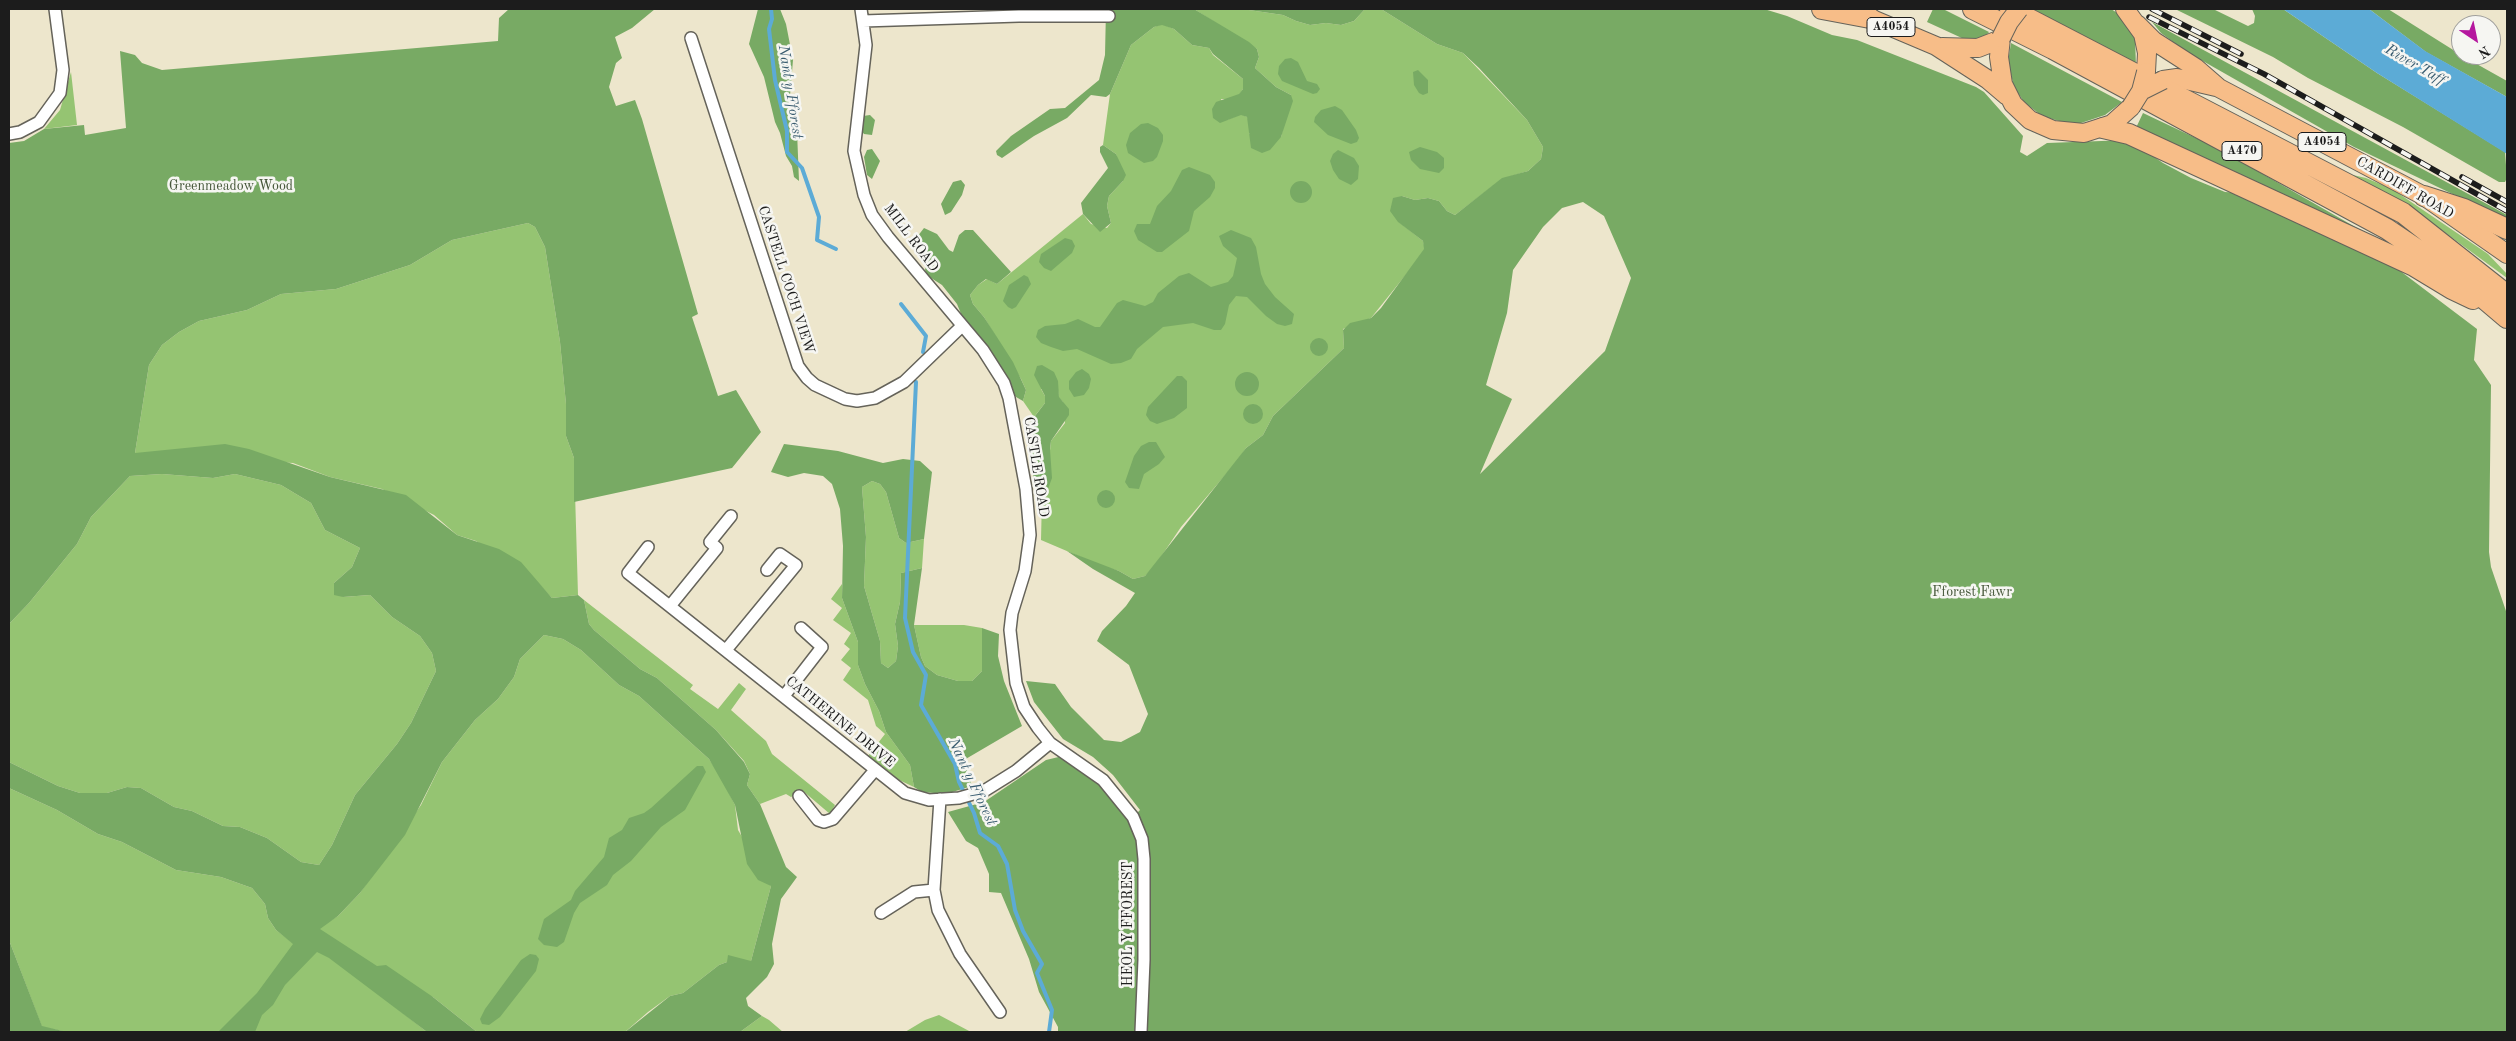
<!DOCTYPE html>
<html>
<head>
<meta charset="utf-8">
<style>
  body { margin:0 }
  #map { position:relative; width:2516px; height:1041px; overflow:hidden; background:#ede6cc; font-family:"Old Standard TT",serif }
  canvas { display:block }
  .frame { position:absolute; inset:0; border:10px solid #1c1c1c; pointer-events:none }
  .north { position:absolute; left:2451px; top:15px; width:50px; height:50px; box-sizing:border-box; background:#f6f6f2; border:1px solid #9f9f9c; border-radius:50%; rotate:146deg; font-size:14px; font-weight:700; line-height:20px; text-align:center; color:#1c1c1c }
  .north::after { content:''; display:block; margin:auto; width:18px; height:22px; background:#b5179e; clip-path:polygon(50% 0,100% 100%,50% 72%,0 100%) }
</style>
</head>
<body>
<div id="map">
<canvas width="2516" height="1041"></canvas>
<div class="frame"></div>
<div class="north">N</div>
</div>
<script>
const ctx = document.querySelector('canvas').getContext('2d');
ctx.lineJoin = 'round';
function fillPath(path, color) { ctx.fillStyle = color; ctx.fill(path, 'evenodd'); }
const shape = rows => new Path2D(rows.map(r => 'M' + r).join(''));
function trace(path, color, width, dash) { ctx.strokeStyle = color; ctx.lineWidth = width; ctx.lineCap = dash ? 'butt' : 'round'; ctx.setLineDash(dash || []); ctx.stroke(path); }
function drawText(font, color, halo, rows, align = 'center') {
  ctx.font = font + ' "Old Standard TT",serif'; ctx.lineWidth = 5; ctx.setLineDash([]); ctx.textBaseline = 'middle'; ctx.strokeStyle = halo; ctx.fillStyle = color; for (const [text, x, y, turn = 0] of rows) {
    ctx.save(); ctx.translate(x, y); ctx.rotate((+turn || 0) * Math.PI / 180); ctx.textAlign = isNaN(turn) ? turn : align; if (halo) ctx.strokeText(text, 0, 0); ctx.fillText(text, 0, 0); ctx.restore();
  }
}
const green = shape([
  [1194,9,1242,9,1283,15,1296,21,1310,25,1326,23,1341,25,1354,21,1365,9,1381,9,1437,44,1463,53,1527,120,1543,147,1541,159,1528,171,1502,179,1455,215,1447,211,1439,201,1428,198,1415,200,1402,196,1399,222,1423,241,1425,249,1412,267,1371,318,1343,329,1344,348,1273,416,1263,435,1246,448,1238,460,1181,527,1154,567,1145,576,1133,579,1119,571,1102,566,1041,540,1042,497,1045,496,1051,441,1065,423,1063,402,1059,398,1058,391,1041,389,1045,396,1045,403,1034,417,1023,401,1026,390,1021,379,984,317,973,304,970,295,978,285,987,279,997,284,1083,214,1091,224,1107,228,1111,223,1107,206,1109,196,1123,181,1116,154,1103,145,1110,94,1131,45,1154,27,1162,24,1174,29,1192,45,1209,48,1213,55,1243,79,1243,89,1239,95,1230,99,1221,99,1227,120,1241,114,1247,117,1249,121,1249,134,1281,137,1291,95,1276,87,1255,68,1259,57,1257,49],
  [71,72,77,125,44,129,60,110],
  [2344,173,2366,178,2392,189,2488,254,2507,274,2507,278,2436,226],
  [528,223,535,227,545,247,560,342,566,404,566,436,574,458,578,595,552,598,537,582,476,541,457,535,434,515,382,489,330,477,293,463,135,453,149,365,162,345,179,332,199,321,247,310,281,294,336,289,410,265,452,240],
  [162,474,213,478,235,474,281,485,311,503,325,530,360,548,352,567,334,583,343,597,370,595,392,617,420,636,432,653,436,671,411,723,397,744,355,795,332,845,319,865,301,862,267,838,240,827,223,826,192,811,174,807,141,788,127,787,107,793,80,793,58,786,9,762,9,624,29,603,77,544,91,517,130,476],
  [872,481,880,484,886,492,899,538,906,543,924,539,922,568,901,573,900,602,895,624,898,646,896,661,888,668,881,663,880,641,864,586,866,537,862,487],
  [842,584,842,598,858,642,858,665,865,684,879,711,886,732,910,765,914,787,899,780,868,756,885,734,876,726,868,700,843,680,851,668,841,660,850,649,844,644,851,633,833,620,842,608,831,599],
  [584,600,693,685,690,689,718,709,739,683,746,689,731,710,766,741,772,754,835,805,830,814,803,791,791,797,786,794,760,804,747,785,750,774,744,761,716,730,657,678,640,669,594,630,589,624],
  [914,625,964,625,982,628,982,671,972,681,958,681,937,675,925,666,921,657],
  [544,635,563,639,581,650,619,685,639,696,709,759,721,777,735,805,738,830,771,886,751,961,727,962,719,965,683,993,670,996,648,1012,625,1032,477,1032,433,997,371,988,427,1032,67,1032,42,1027,9,940,9,788,57,810,98,834,122,842,176,870,221,877,252,888,265,904,268,918,276,930,293,943,338,916,360,893,421,805,442,762,475,720,498,699,514,677,520,659],
  [939,1015,971,1032,905,1032,925,1020],
  [762,1016,769,1020,783,1032,740,1032]
]);
const forest = shape([
  [509,9,655,9,632,28,615,37,622,58,616,63,609,87,616,106,635,100,642,119,698,314,692,317,718,396,736,390,761,432,732,468,574,502,574,458,566,436,566,404,560,342,545,247,535,227,528,223,452,240,410,265,336,289,281,294,247,310,199,321,179,332,162,345,149,365,135,453,225,444,249,449,330,477,406,495,457,535,499,549,521,562,552,598,578,595,584,600,589,624,594,630,640,669,657,678,716,730,744,762,750,774,747,785,760,804,786,867,797,877,781,899,772,944,774,964,767,977,746,998,748,1006,762,1016,740,1032,625,1032,670,996,683,993,719,965,727,962,728,955,751,961,771,886,758,880,747,864,735,805,709,759,639,696,619,685,581,650,563,639,544,635,520,659,514,677,498,699,475,720,442,762,405,835,360,893,338,916,320,929,377,966,386,965,433,997,477,1032,427,1032,329,958,317,952,285,985,273,1005,262,1015,255,1032,218,1032,257,993,293,944,276,930,268,918,265,904,252,888,221,877,176,870,122,842,98,834,57,810,9,788,9,762,58,786,80,793,107,793,127,787,141,788,174,807,192,811,223,826,240,827,267,838,301,862,319,865,332,845,355,795,397,744,411,723,436,671,432,653,420,636,392,617,370,595,343,597,334,595,334,583,352,567,360,548,325,530,311,503,281,485,235,474,213,478,162,474,130,476,91,517,77,544,29,603,9,624,9,143,24,141,44,129,84,125,85,135,126,128,120,51,135,55,142,63,162,70,498,41,499,18],
  [758,9,780,9,786,24,793,60,789,108,797,131,799,181,794,177,792,166,786,156,780,133,775,122,764,77,749,44],
  [1106,9,1194,9,1249,42,1257,49,1259,57,1255,68,1276,87,1291,95,1293,101,1281,137,1270,150,1262,153,1251,148,1247,117,1241,115,1220,123,1213,118,1212,109,1216,102,1239,94,1243,89,1243,79,1213,54,1209,48,1192,45,1174,29,1162,25,1154,27,1131,45,1110,94,1106,97,1091,95,1067,118,1034,136,1002,158,997,155,996,151,1011,136,1050,109,1065,108,1099,80,1105,55],
  [1242,9,1365,9,1354,21,1341,25,1326,23,1310,25,1296,21,1283,15],
  [1381,9,1764,9,1787,16,1832,35,1857,40,1976,87,1984,92,2023,136,2020,152,2027,156,2047,143,2129,140,2163,163,2191,178,2225,192,2241,193,2387,261,2477,329,2474,360,2491,385,2489,552,2491,567,2507,614,2507,1032,1058,1032,1058,1027,1039,992,1029,959,1001,893,989,892,989,874,978,848,966,841,948,812,984,802,1046,760,1067,755,1083,765,1133,817,1140,810,1113,775,1093,757,1063,739,1034,702,1026,681,1055,684,1071,707,1104,740,1121,742,1140,732,1148,714,1129,665,1097,641,1102,631,1126,606,1135,593,1093,569,1067,551,1119,571,1133,579,1145,576,1246,448,1263,435,1273,416,1344,348,1343,330,1350,323,1371,318,1381,308,1424,249,1423,241,1398,222,1390,211,1393,198,1402,196,1415,200,1428,198,1439,201,1447,211,1455,215,1502,178,1528,171,1541,159,1543,147,1527,120,1479,68,1463,53,1437,44],
  [1583,202,1604,216,1631,278,1605,351,1480,474,1512,399,1486,385,1507,313,1513,270,1543,227,1562,208],
  [1933,9,1943,9,1989,32,1985,37,1973,41,1964,39,1927,22],
  [2035,9,2111,9,2122,16,2135,37,2136,67,2033,10],
  [2175,9,2213,9,2248,26,2254,23,2255,16,2252,9,2283,9,2377,73,2505,152,2507,178,2505,182,2499,182,2403,127,2308,78,2273,57],
  [2369,9,2388,9,2466,58,2507,81,2507,97,2426,52],
  [2152,22,2507,215,2507,220,2354,147,2187,52,2161,33],
  [2011,43,2122,102,2105,115,2081,123,2066,123,2042,116,2024,102,2014,87,2008,62],
  [1291,58,1298,62,1307,81,1317,84,1320,89,1317,93,1313,94,1282,81,1278,74,1279,66,1285,59],
  [1418,70,1428,80,1428,93,1423,95,1419,93,1414,85,1413,72],
  [1335,106,1342,110,1356,130,1359,138,1357,142,1351,144,1328,135,1314,122,1315,117,1321,110],
  [2143,113,2219,149,2392,248,2135,130],
  [870,115,875,120,872,135,864,134,860,129,863,116],
  [1148,123,1158,128,1163,135,1163,141,1157,157,1153,161,1144,163,1128,153,1126,145,1130,133,1141,124],
  [1103,145,1116,154,1126,175,1123,181,1109,196,1107,206,1111,223,1100,232,1083,214,1081,203,1108,168,1100,152,1100,147],
  [1420,147,1437,152,1444,158,1444,168,1439,173,1420,169,1411,160,1409,152],
  [872,149,880,161,872,179,867,175,864,157,867,150],
  [1338,150,1354,158,1359,166,1358,179,1351,185,1339,179,1333,170,1330,161,1333,154],
  [1189,167,1210,175,1215,182,1215,188,1210,197,1194,211,1189,231,1162,252,1157,252,1138,240,1134,231,1137,224,1150,224,1157,206,1171,191,1182,170],
  [961,180,965,185,962,195,951,212,945,215,941,204,953,182],
  '1290 192a11 11 0 1 1 22 0a11 11 0 1 1-22 0Z',
  [924,228,937,234,949,250,953,252,959,235,965,230,973,230,1011,272,997,284,986,279,978,285,970,295,973,304,984,317,1013,362,1026,390,1023,401,1016,397,964,321,957,304,942,285,928,276,925,270,929,256,917,237],
  [1231,230,1251,238,1256,247,1261,274,1265,284,1275,297,1294,314,1292,324,1285,326,1277,324,1266,316,1247,297,1236,296,1229,305,1225,324,1221,330,1214,330,1193,323,1163,327,1137,349,1131,359,1121,363,1111,364,1077,349,1063,351,1051,347,1041,343,1036,337,1038,330,1045,326,1065,324,1078,319,1095,327,1100,327,1117,303,1123,300,1145,306,1153,302,1158,293,1179,276,1189,273,1211,287,1228,282,1233,276,1237,258,1223,246,1219,236],
  [1065,238,1072,240,1075,246,1072,253,1051,271,1044,268,1039,262,1041,254],
  [1024,275,1028,277,1031,284,1016,307,1012,309,1008,307,1003,301,1009,285],
  '1310 347a9 9 0 1 1 18 0a9 9 0 1 1-18 0Z',
  [1042,365,1054,372,1058,381,1059,397,1069,409,1069,415,1051,441,1050,449,1052,478,1045,497,1042,497,1037,492,1034,484,1028,425,1045,403,1045,396,1034,375,1037,366],
  [1082,369,1089,374,1091,379,1089,388,1084,395,1074,397,1069,389,1069,381,1076,372],
  '1235 384a12 12 0 1 1 24 0a12 12 0 1 1-24 0Z',
  [1177,376,1182,376,1187,381,1187,408,1174,418,1157,424,1150,421,1146,415,1148,407],
  '1243 414a10 10 0 1 1 20 0a10 10 0 1 1-20 0Z',
  [1149,442,1156,442,1165,457,1159,464,1144,474,1139,489,1129,488,1125,482,1134,456,1141,446],
  [784,444,838,451,883,463,903,459,920,461,932,472,924,539,906,543,899,538,886,492,880,484,872,481,862,487,866,537,864,586,880,641,881,663,888,668,896,661,898,646,895,624,900,602,901,573,922,568,914,625,921,657,925,666,937,675,958,681,972,681,982,671,982,628,999,634,998,656,1004,681,1022,726,964,760,972,786,946,794,922,792,914,787,910,765,886,732,879,711,865,684,858,665,858,642,842,598,843,546,840,509,832,484,823,476,804,473,788,477,771,472],
  '1097 499a9 9 0 1 1 18 0a9 9 0 1 1-18 0Z',
  [697,766,703,766,706,772,685,810,661,827,631,861,613,875,607,885,580,903,574,913,564,942,557,947,544,945,538,939,544,919,571,900,575,891,604,857,609,838,622,830,629,818,644,813,651,808],
  [9,940,42,1026,67,1032,9,1032],
  [530,954,536,955,539,959,536,971,500,1017,489,1025,482,1024,480,1019,485,1009,521,960]
]);
const water = shape([
  [2283,9,2369,9,2425,51,2507,97,2507,154,2377,73]
]);
const stream = shape([
  [771,9,772,19,769,29,775,80,787,131,787,152,802,168,819,217,817,240,836,249],
  [901,304,926,336,923,352],
  [916,382,905,618,913,652,926,675,921,705,955,764,959,782,974,813,980,833,998,846,1007,864,1015,910,1023,931,1042,964,1037,973,1052,1010,1049,1032]
]);
const street = shape([
  [861,9,866,45,854,151,864,195,872,215,888,237,983,350,1004,383,1009,398,1026,489,1030,535,1025,571,1012,613,1010,630,1016,683,1024,707,1038,728,1050,743,1103,780,1133,817,1142,839,1144,859,1144,960,1141,1032],
  [863,21,1019,16,1109,16],
  [691,38,798,366,807,378,815,385,845,399,857,401,875,398,904,382,962,326],
  [9,134,20,132,39,122,60,93,63,70,55,9],
  [648,547,628,573,905,793,929,800,959,798,984,791,1016,771,1050,743],
  [670,606,717,548,710,542,731,516],
  [726,650,796,565,780,554,767,570],
  [784,696,822,647,801,628],
  [799,796,818,820,824,822,833,819,875,770],
  [940,799,934,890,938,910,960,954,1000,1012],
  [881,913,914,892,934,890]
]);
const primary = shape([
  [2125,9,2143,34,2147,53,2146,72],
  [1858,13,1936,46,1987,79,2007,96],
  [2137,24,2154,41,2196,68,2219,88,2424,196,2507,254],
  [2001,38,1999,57,2003,84,2013,104,2030,120,2053,130,2084,133,2112,124,2131,107],
  [1942,47,1978,48,2001,39],
  [2163,80,2177,78,2216,87]
]);
const highway = shape([
  [1822,9,1870,18],
  [1973,9,2053,49,2387,229,2461,279,2507,318],
  [2010,9,2403,213,2507,295],
  [2103,128,2129,134,2414,266,2452,289,2473,299],
  [2424,196,2464,209,2507,229]
]);
const rail = shape([
  [2152,9,2241,54],
  [2149,17,2264,74,2507,211],
  [2462,177,2507,202]
]);
const primaryBridge = shape([
  [2001,38,2009,22,2019,9],
  [2141,91,2163,80],
  [2131,107,2141,91,2146,72]
]);
const shields = [
  [1891,27,48],
  [2322,142,48],
  [2242,151,40]
];
const shieldNames = [
  ["A4054",1891,27],
  ["A4054",2322,142],
  ["A470",2242,151]
];
const parkNames = [
  ["Greenmeadow Wood",231,186],
  ["Fforest Fawr",1972,592]
];
const streetNames = [
  ["CARDIFF ROAD",2405,188,30],
  ["MILL ROAD",911,238,53],
  ["CASTELL COCH VIEW",786,280,72],
  ["CASTLE ROAD",1036,467,81],
  ["CATHERINE DRIVE",840,722,39],
  ["HEOL Y FFOREST",1128,924,-90]
];
const waterNames = [
  ["River Taff",2415,65,30],
  ["Nant y Fforest",790,92,81],
  ["Nant y Fforest",972,782,65]
];
fillPath(green, '#95c472');
fillPath(forest, '#78aa64');
fillPath(water, '#5cabd6');
trace(stream, '#5cabd6', 4);
trace(street, '#65635a', 14);
trace(primary, '#65635a', 20);
trace(highway, '#65635a', 22);
trace(street, '#fff', 11);
trace(primary, '#f7bd88', 18);
trace(highway, '#f7bd88', 20);
trace(rail, '#1c1c1c', 5.5);
trace(rail, '#f6f6f2', 4, [11]);
trace(primaryBridge, '#65635a', 20, []);
trace(primaryBridge, '#f7bd88', 18);
for (const [x, y, w] of shields) { const box = new Path2D(); box.roundRect(x - w / 2, y - 9.5, w, 19, 4); ctx.fillStyle = '#f6f6f2'; ctx.fill(box); trace(box, '#1c1c1c', 1); }
drawText('bold 12px', '#1c1c1c', null, shieldNames);
drawText('14px', '#46573a', '#f6f6f2', parkNames);
drawText('14px', '#1c1c1c', '#f6f6f2', streetNames);
drawText('italic 15px', '#395c70', '#f6f6f2', waterNames);
</script>
</body>
</html>
